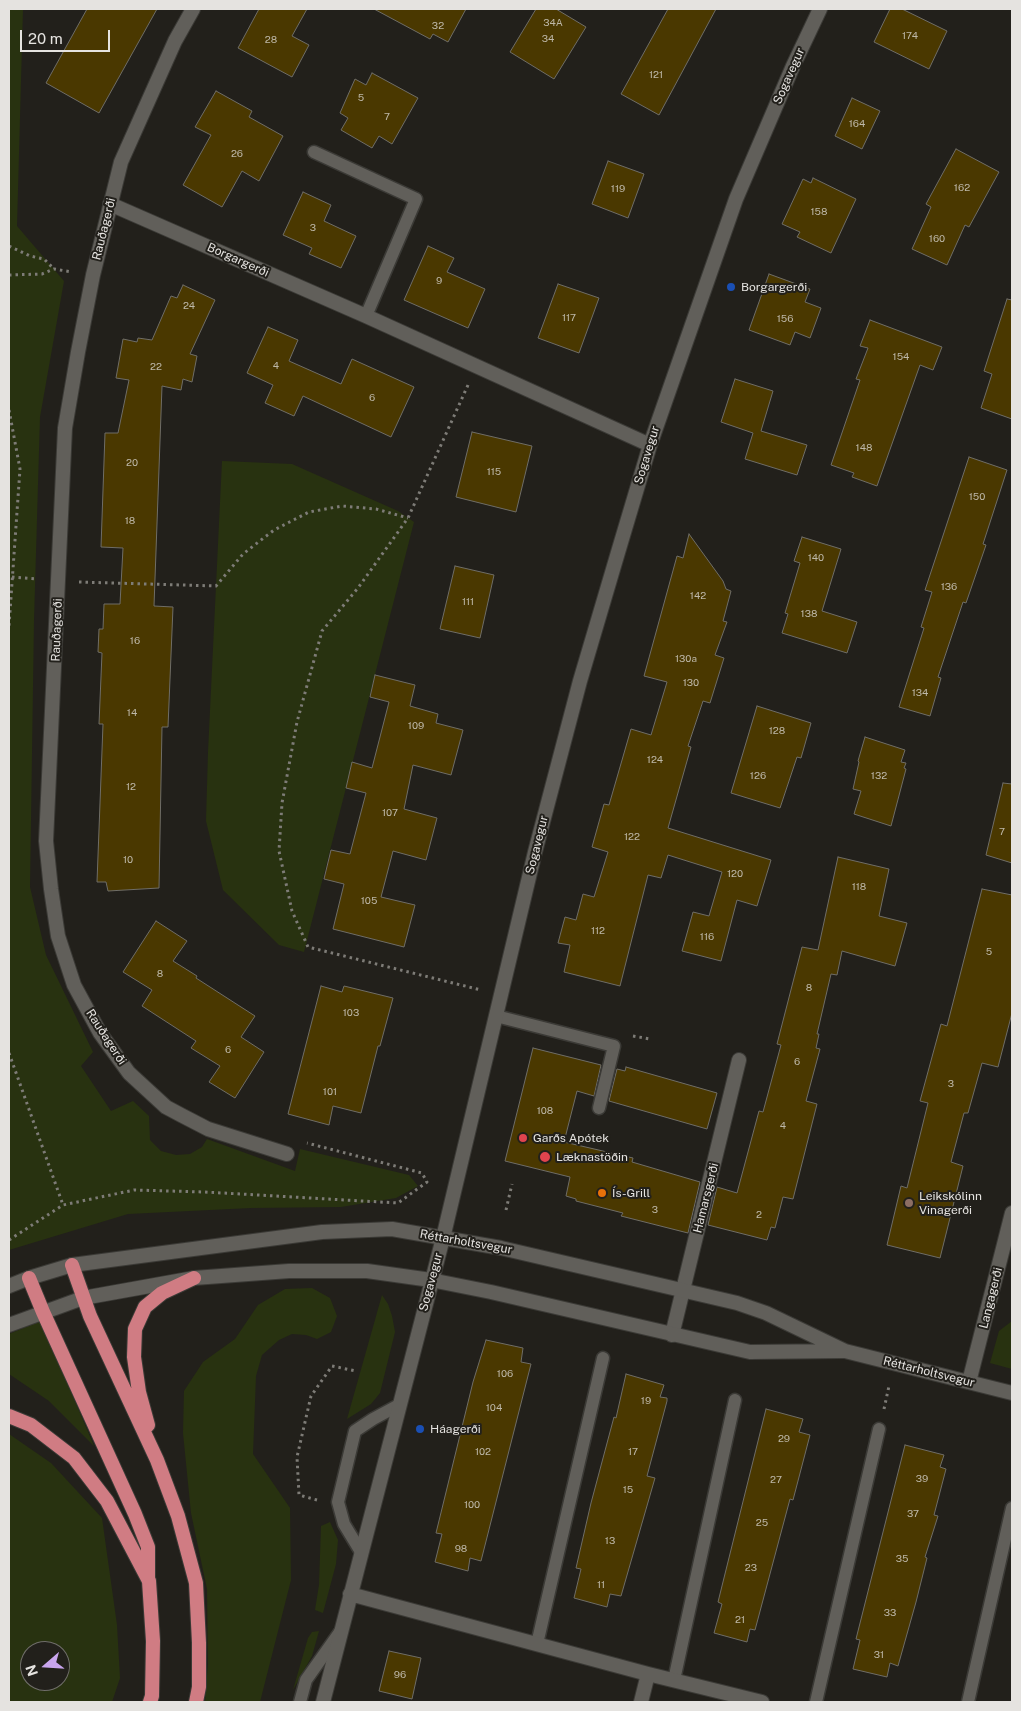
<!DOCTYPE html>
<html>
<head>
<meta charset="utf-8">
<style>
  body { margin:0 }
  #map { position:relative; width:1021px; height:1711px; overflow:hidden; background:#22201b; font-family:"Public Sans",sans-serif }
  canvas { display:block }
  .frame { position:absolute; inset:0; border:10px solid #e5e3e0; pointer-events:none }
  .north { position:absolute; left:20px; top:1641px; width:50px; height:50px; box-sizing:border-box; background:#22201b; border:1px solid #706e6a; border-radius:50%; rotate:251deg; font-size:14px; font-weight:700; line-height:20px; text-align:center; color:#e5e3e0 }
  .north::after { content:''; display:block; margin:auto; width:18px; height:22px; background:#c9a5ee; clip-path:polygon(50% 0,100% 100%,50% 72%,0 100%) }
  .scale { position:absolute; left:20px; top:30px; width:90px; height:22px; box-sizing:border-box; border:2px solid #e5e3e0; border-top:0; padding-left:6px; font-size:15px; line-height:18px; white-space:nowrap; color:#e5e3e0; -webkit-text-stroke:4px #22201b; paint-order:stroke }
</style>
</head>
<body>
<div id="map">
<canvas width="1021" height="1711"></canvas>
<div class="frame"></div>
<div class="north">N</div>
<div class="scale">20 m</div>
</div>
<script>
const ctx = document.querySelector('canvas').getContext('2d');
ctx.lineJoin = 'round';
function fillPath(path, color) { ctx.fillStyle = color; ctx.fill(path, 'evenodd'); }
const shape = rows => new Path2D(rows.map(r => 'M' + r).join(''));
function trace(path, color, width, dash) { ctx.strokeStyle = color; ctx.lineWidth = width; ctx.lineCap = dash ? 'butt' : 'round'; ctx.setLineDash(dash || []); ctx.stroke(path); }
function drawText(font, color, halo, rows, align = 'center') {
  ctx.font = font + ' "Public Sans",sans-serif'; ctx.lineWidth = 4; ctx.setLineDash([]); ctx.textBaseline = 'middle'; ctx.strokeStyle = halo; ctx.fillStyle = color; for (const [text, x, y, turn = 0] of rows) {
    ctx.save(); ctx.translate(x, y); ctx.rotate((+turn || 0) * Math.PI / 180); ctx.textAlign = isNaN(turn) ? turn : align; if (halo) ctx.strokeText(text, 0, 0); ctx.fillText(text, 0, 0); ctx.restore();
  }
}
const green = shape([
  [9,9,23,9,17,226,64,281,40,417,34,620,30,887,46,955,93,1052,81,1066,111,1111,133,1101,149,1116,150,1140,161,1151,176,1155,190,1154,202,1147,207,1139,295,1171,300,1149,409,1175,418,1186,396,1198,341,1207,251,1208,128,1214,9,1250],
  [222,461,292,464,398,511,414,522,304,952,279,945,223,890,206,821,208,752],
  [312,1288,330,1298,337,1316,331,1332,317,1339,306,1335,292,1334,279,1340,262,1355,256,1376,253,1454,290,1508,291,1580,260,1702,205,1702,208,1664,207,1589,191,1513,183,1433,184,1391,203,1362,235,1339,258,1305,285,1289],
  [382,1295,388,1304,392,1316,395,1332,380,1393,371,1404,347,1419],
  [41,1321,94,1446,49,1401,9,1374,9,1334],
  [1012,1321,1012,1369,990,1363,999,1331],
  [9,1434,51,1463,102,1518,117,1625,120,1678,112,1702,9,1702],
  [30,1651,60,1651,60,1681,30,1681],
  [330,1522,338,1540,336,1564,323,1613,315,1610,319,1585,321,1526],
  [319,1631,312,1656,293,1690,308,1638,312,1632]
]);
const building = shape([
  [87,9,157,9,99,113,46,83,87,9],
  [259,9,307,9,292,36,309,45,292,77,238,48,259,9],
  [374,9,466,9,448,42,433,34,430,39,374,9],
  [536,9,556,9,586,27,554,79,510,52,536,9],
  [668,9,716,9,659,115,621,94,668,9],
  [890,9,902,9,947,31,929,69,874,42,890,9],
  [372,73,418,98,392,144,379,136,372,148,341,130,348,118,340,113,355,79,366,85,372,73],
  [216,91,252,111,249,117,283,136,259,181,242,171,222,207,183,185,211,135,195,127,216,91],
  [852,98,880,111,862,149,835,136,852,98],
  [956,149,999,172,969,227,965,225,947,265,912,249,931,207,926,204,956,149],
  [608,161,644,174,628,218,592,204,608,161],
  [813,178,856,199,831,253,797,237,800,232,782,224,803,179,811,183,813,178],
  [303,192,331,205,324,221,356,236,341,268,309,254,312,248,283,235,303,192],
  [428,246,454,258,447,272,485,289,468,328,404,300,428,246],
  [769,274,810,289,805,302,821,308,810,338,795,332,790,345,749,330,769,274],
  [558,284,599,298,579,353,538,338,558,284],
  [183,285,215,300,190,354,197,356,192,382,183,379,181,390,162,386,154,606,173,607,168,727,162,727,159,888,108,891,106,882,97,882,103,724,99,724,102,653,98,652,99,629,103,629,104,604,120,604,123,548,101,547,105,433,118,433,129,380,116,378,123,339,137,342,138,338,152,340,171,296,177,298,183,285],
  [1007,299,1012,300,1012,419,981,408,992,374,984,371,1007,299],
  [870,320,942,347,933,370,920,365,877,486,852,477,854,473,831,465,860,380,856,379,868,348,860,346,870,320],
  [268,327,298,340,289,361,341,384,352,359,414,387,391,437,303,396,294,416,265,403,273,385,247,373,268,327],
  [735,379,773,391,761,431,807,445,797,475,745,459,753,433,721,422,735,379],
  [472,432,532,446,516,512,456,497,472,432],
  [969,457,1007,470,983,544,986,545,966,603,963,602,938,677,941,678,930,716,899,707,924,628,921,627,932,592,925,590,969,457],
  [689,534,723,581,726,589,731,591,723,621,727,622,715,655,724,658,710,703,703,701,688,746,691,747,668,828,771,860,757,906,737,900,721,961,682,951,693,912,709,916,722,872,668,855,661,878,648,875,620,986,564,972,570,945,558,943,565,917,576,920,583,894,594,897,608,852,592,847,604,804,609,805,631,729,651,735,667,682,644,676,677,556,683,558,689,534],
  [802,537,841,549,822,611,857,622,847,653,782,633,788,614,785,613,800,563,794,561,802,537],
  [455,566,494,575,480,638,440,629,455,566],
  [375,675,415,685,410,706,438,714,436,723,463,730,451,775,413,765,404,809,437,818,426,860,393,851,381,897,415,905,404,947,333,929,344,884,324,879,331,850,350,854,366,793,346,788,352,762,372,768,389,702,370,697,375,675],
  [757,706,811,723,801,758,797,757,780,808,731,793,757,706],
  [865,737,905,750,901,762,906,763,904,768,906,769,891,826,854,814,861,791,853,789,859,762,858,761,865,737],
  [1003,783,1012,784,1012,863,986,855,1003,783],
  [838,857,889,869,879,916,907,923,895,966,842,951,837,975,831,974,817,1034,819,1034,816,1048,820,1049,806,1101,817,1104,793,1199,783,1197,775,1228,771,1227,767,1240,708,1225,717,1187,737,1193,759,1111,763,1112,781,1045,777,1044,802,947,818,950,838,857],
  [982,889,1012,895,1012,1013,998,1067,982,1063,968,1113,964,1113,951,1162,963,1166,940,1258,887,1245,901,1186,907,1188,928,1103,920,1101,941,1024,947,1026,982,889],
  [156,921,187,941,173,961,197,976,196,978,255,1016,241,1037,264,1052,235,1098,209,1082,220,1066,191,1048,196,1041,142,1006,152,990,123,972,156,921],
  [321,986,342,992,344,986,393,998,380,1046,378,1046,361,1113,333,1106,329,1125,288,1114,321,986],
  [533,1048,601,1065,594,1096,577,1091,564,1142,633,1158,632,1162,700,1182,688,1233,621,1216,623,1213,576,1201,576,1199,566,1196,570,1177,505,1161,533,1048],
  [626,1067,717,1093,707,1129,609,1101,617,1069,625,1071,626,1067],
  [486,1340,523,1348,521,1362,531,1364,481,1561,470,1558,468,1571,435,1562,442,1534,436,1533,473,1382,486,1340],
  [626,1374,664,1385,660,1397,667,1398,667,1401,647,1476,655,1478,621,1596,610,1594,607,1607,574,1598,581,1569,576,1568,591,1503,614,1417,616,1418,626,1374],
  [766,1409,803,1419,799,1432,810,1435,793,1500,790,1499,755,1630,750,1629,747,1642,714,1633,722,1604,718,1602,766,1409],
  [905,1445,944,1455,940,1467,946,1469,934,1515,938,1516,925,1557,927,1558,916,1602,898,1666,890,1663,887,1677,853,1669,860,1640,856,1639,905,1445],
  [389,1651,421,1658,412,1699,379,1691,389,1651]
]);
const path = shape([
  [9,246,30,256,44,259,54,269],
  [9,275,42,274,54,269,72,272],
  [468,385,408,518,358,588,322,631,297,722,282,803,279,851,292,911,308,947,481,990],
  [9,410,20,469,9,626],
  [12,577,37,579],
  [79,582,216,586,243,554,274,530,309,512,342,506,376,509,408,518],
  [633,1036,650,1039],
  [9,1053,63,1205],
  [506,1210,512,1184],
  [9,1240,63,1205,134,1190,205,1192,398,1203,427,1182,422,1173,307,1143],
  [884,1409,889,1386],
  [317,1500,299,1495,297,1457,311,1396,332,1366,356,1371]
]);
const service = shape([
  [314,152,416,199,366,316],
  [496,1016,614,1046,599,1108],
  [361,1552,344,1524,338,1502,355,1431,373,1419,399,1405],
  [537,1644,603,1358],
  [674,1680,735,1400],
  [300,1702,306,1680,340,1632],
  [816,1702,879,1429],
  [968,1702,1012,1508]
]);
const minor = shape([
  [193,9,175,41,121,162,93,275,78,352,65,428,46,841,51,889,58,936,74,985,100,1033,129,1073,166,1107,181,1115,208,1129,287,1154],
  [110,204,366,316,650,445],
  [672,1335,739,1060],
  [969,1382,1012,1213],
  [350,1594,648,1674,762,1702],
  [323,1702,443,1238,535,852,580,681,619,549,650,445,736,199,793,66,820,9],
  [641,1702,648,1674]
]);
const tertiary = shape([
  [72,1265,322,1232,392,1229,501,1248,737,1303,766,1313,845,1351,1012,1393],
  [83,1298,194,1278,289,1271,367,1271,431,1280,491,1292,750,1352,842,1351]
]);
const secondary = shape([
  [9,1286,29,1278,72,1265],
  [9,1325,83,1298]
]);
const trunk = shape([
  [72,1265,90,1316,157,1460,178,1516,196,1583,199,1643,199,1687,196,1702],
  [29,1278,43,1312,135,1514,148,1547,148,1577],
  [9,1416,31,1425,74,1458,107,1501,149,1581,153,1641,152,1696,150,1702],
  [148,1425,139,1392,134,1357,135,1329,145,1307,162,1293,194,1278]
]);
const markers = [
  [731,287,5,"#1a4fb4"],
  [523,1138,5,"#e0444e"],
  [545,1157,6,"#e0444e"],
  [602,1193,5,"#e8710a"],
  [909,1203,5,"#8d6e63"],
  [420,1429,5,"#1a4fb4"]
];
const numberNames = [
  ["34A",553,23],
  ["32",438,26],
  ["174",910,36],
  ["34",548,39],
  ["28",271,40],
  ["121",656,75],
  ["5",361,98],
  ["7",387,117],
  ["164",857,124],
  ["26",237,154],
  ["162",962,188],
  ["119",618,189],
  ["158",819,212],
  ["3",313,228],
  ["160",937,239],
  ["9",439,281],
  ["24",189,306],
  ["117",569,318],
  ["156",785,319],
  ["154",901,357],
  ["4",276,366],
  ["22",156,367],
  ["6",372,398],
  ["148",864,448],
  ["20",132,463],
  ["115",494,472],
  ["150",977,497],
  ["18",130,521],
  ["140",816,558],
  ["136",949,587],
  ["142",698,596],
  ["111",468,602],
  ["138",809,614],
  ["16",135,641],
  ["130a",686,659],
  ["130",691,683],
  ["134",920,693],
  ["14",132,713],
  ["109",416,726],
  ["128",777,731],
  ["124",655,760],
  ["126",758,776],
  ["132",879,776],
  ["12",131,787],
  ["107",390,813],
  ["7",1002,832],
  ["122",632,837],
  ["10",128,860],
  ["120",735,874],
  ["118",859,887],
  ["105",369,901],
  ["112",598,931],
  ["116",707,937],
  ["5",989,952],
  ["8",160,974],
  ["8",809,988],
  ["103",351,1013],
  ["6",228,1050],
  ["6",797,1062],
  ["3",951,1084],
  ["101",330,1092],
  ["108",545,1111],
  ["4",783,1126],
  ["3",655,1210],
  ["2",759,1215],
  ["106",505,1374],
  ["19",646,1401],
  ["104",494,1408],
  ["29",784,1439],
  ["102",483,1452],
  ["17",633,1452],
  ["39",922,1479],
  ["27",776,1480],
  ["15",628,1490],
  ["100",472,1505],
  ["37",913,1514],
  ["25",762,1523],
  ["13",610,1541],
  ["98",461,1549],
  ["35",902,1559],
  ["23",751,1568],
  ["11",601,1585],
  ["33",890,1613],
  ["21",740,1620],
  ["31",879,1655],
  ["96",400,1675]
];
const streetNames = [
  ["Sogavegur",789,76,-66],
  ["Rauðagerði",104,229,-76],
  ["Borgargerði",238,260,24],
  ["Sogavegur",647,455,-73],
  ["Rauðagerði",57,630,-88],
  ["Sogavegur",537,845,-76],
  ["Rauðagerði",106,1037,57],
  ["Hamarsgerði",706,1198,-76],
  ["Réttarholtsvegur",466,1242,10],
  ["Sogavegur",431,1282,-75],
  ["Langagerði",991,1298,-76],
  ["Réttarholtsvegur",929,1372,14]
];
const poiNames = [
  ["Borgargerði",741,287],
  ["Garðs Apótek",533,1138],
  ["Læknastöðin",556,1157],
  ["Ís-Grill",612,1193],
  ["Leikskólinn",919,1196],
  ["Vinagerði",919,1210],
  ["Háagerði",430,1429]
];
fillPath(green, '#283210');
fillPath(building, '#4a3800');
trace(building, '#6f6d67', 1);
trace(service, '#3b3a36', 15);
trace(minor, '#3b3a36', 16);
trace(tertiary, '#3b3a36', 16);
trace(secondary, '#3b3a36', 16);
trace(trunk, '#3b3a36', 16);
trace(path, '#7e7c77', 3, [2.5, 4]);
trace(service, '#615f5a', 12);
trace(minor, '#615f5a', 14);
trace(tertiary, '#615f5a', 14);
trace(secondary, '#615f5a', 14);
trace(trunk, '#d07c83', 14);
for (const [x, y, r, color] of markers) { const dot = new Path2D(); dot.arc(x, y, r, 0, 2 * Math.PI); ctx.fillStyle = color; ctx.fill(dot); trace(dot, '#22201b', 2); }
drawText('10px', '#beb8a8', null, numberNames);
drawText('12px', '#e5e3e0', '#22201b', streetNames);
drawText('12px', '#e5e3e0', '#22201b', poiNames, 'left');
</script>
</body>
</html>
